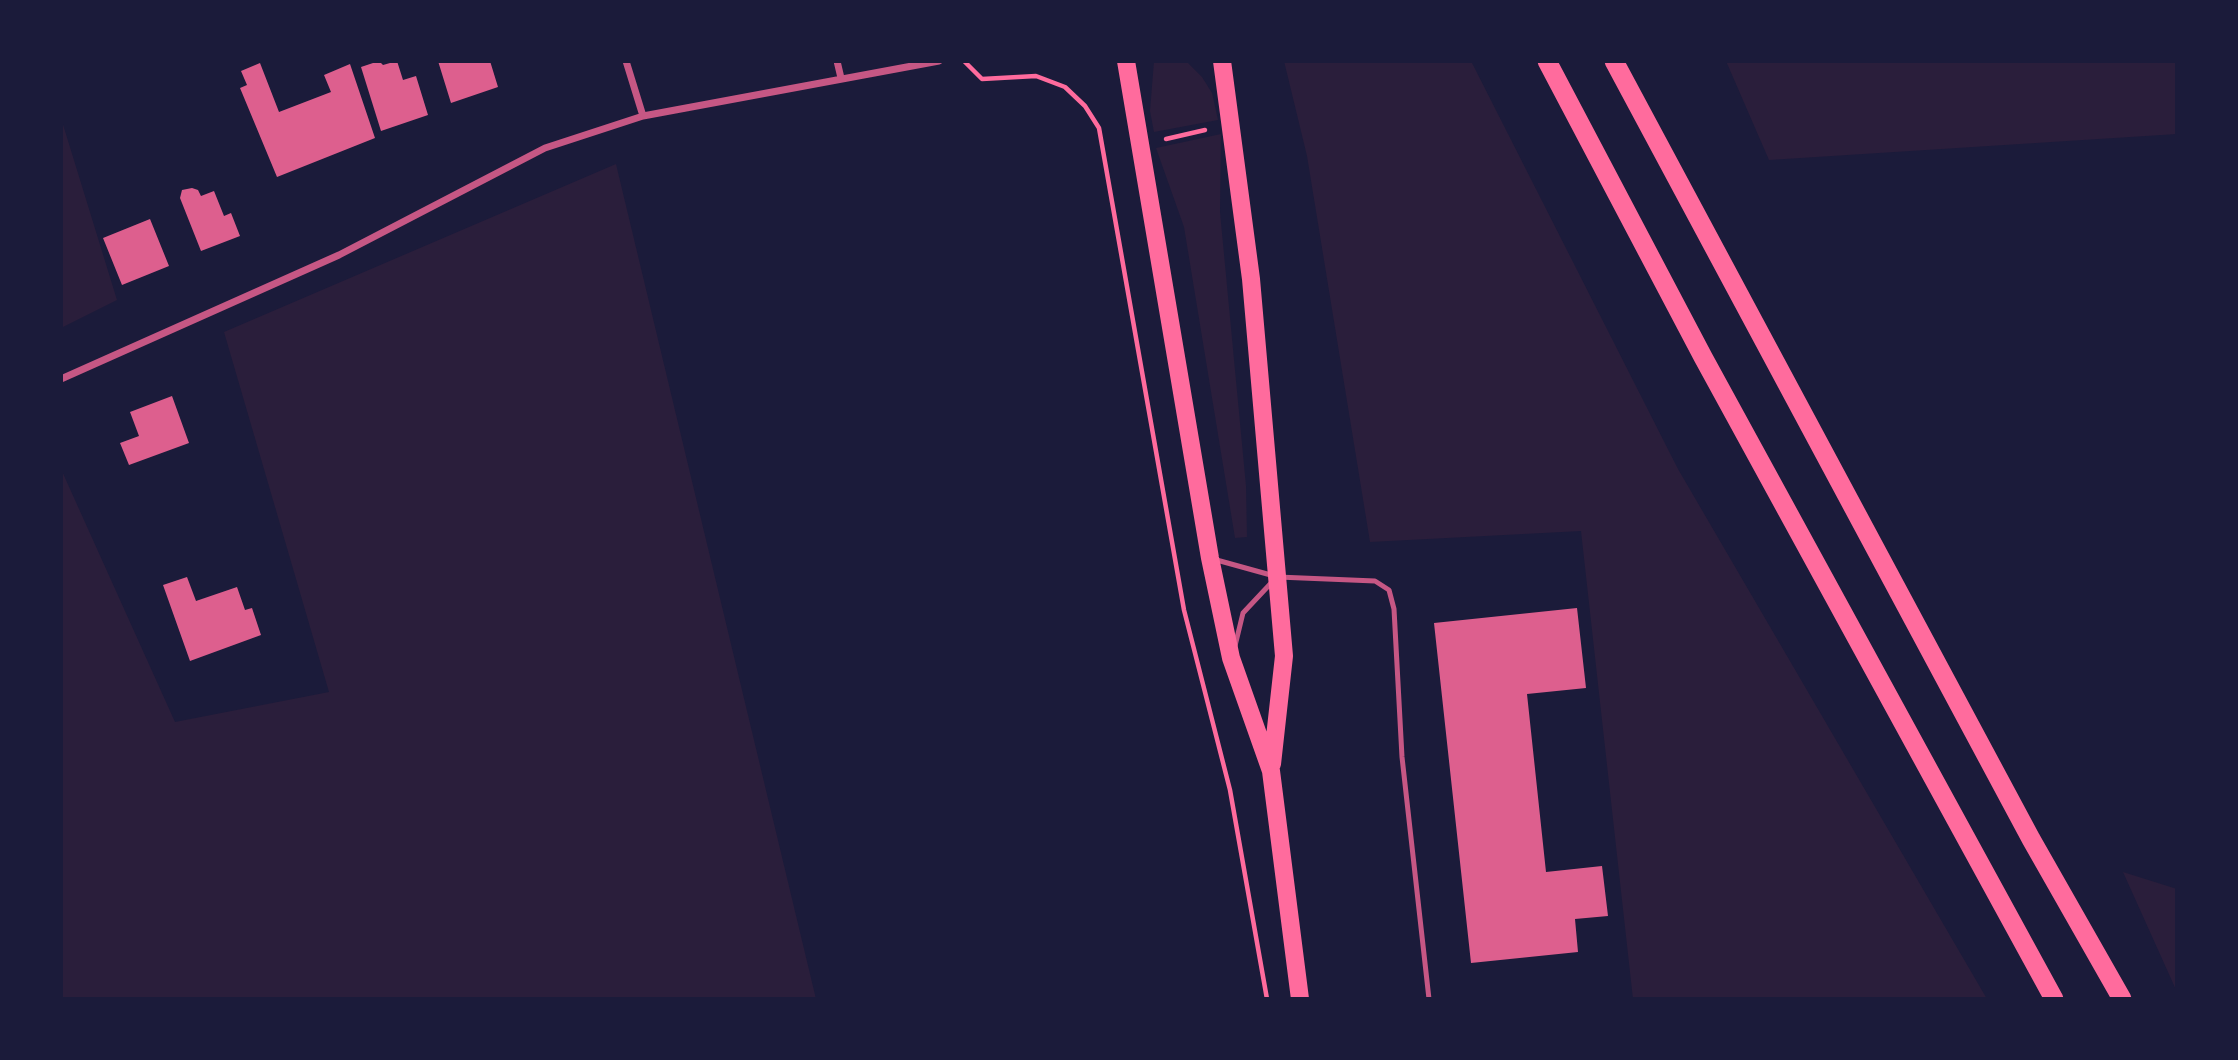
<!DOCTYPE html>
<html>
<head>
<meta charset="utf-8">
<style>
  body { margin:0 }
  #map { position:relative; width:2238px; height:1060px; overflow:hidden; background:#1b1b3a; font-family:"Nunito Sans",sans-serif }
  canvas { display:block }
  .frame { position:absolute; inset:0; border:63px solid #1b1b3a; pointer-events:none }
</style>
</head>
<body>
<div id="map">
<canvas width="2238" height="1060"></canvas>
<div class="frame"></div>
</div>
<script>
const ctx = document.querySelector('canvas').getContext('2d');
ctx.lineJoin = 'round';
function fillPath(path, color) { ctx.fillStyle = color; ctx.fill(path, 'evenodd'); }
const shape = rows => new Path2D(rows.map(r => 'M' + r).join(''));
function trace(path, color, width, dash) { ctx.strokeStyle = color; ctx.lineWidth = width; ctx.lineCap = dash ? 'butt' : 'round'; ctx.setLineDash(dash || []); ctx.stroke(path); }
const green = shape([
  [1154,61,1188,63,1202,77,1212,93,1218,120,1154,132,1150,111],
  [1284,61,1471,61,1678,469,1987,999,1633,999,1581,531,1370,542,1307,156],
  [1726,61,2177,61,2177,134,1769,160],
  [61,118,117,300,61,328],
  [1221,134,1220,212,1246,486,1247,537,1235,538,1184,227,1156,148],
  [616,164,816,999,61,999,61,469,175,722,329,692,224,332],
  [2123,872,2177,889,2177,992]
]);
const building = shape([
  [379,61,383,65,397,61,403,80,416,76,428,115,381,131,361,67],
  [438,61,490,61,498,87,451,103],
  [260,63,279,112,331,92,324,75,350,64,375,138,277,177,240,88,247,85,241,71],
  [192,188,198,190,201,196,214,191,224,216,231,213,240,236,201,251,180,198,182,190],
  [150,219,169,266,122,285,103,238],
  [172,396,189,443,129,465,120,443,139,436,130,412],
  [187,577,196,601,237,587,245,610,252,608,261,635,190,661,163,585],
  [1577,608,1586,688,1527,694,1546,872,1602,866,1608,916,1575,919,1578,952,1471,963,1434,623]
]);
const path = shape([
  [964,61,982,79,1036,76,1065,87,1085,106,1099,128,1184,610,1230,790,1267,999],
  [1166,139,1205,130]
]);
const service = shape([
  [1213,559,1278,577,1375,581,1389,590,1394,609,1402,757,1429,999],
  [1235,646,1243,613,1273,581]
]);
const minor = shape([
  [626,61,643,116],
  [837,61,841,78],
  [61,379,339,255,545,148,643,116,939,61]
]);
const primary = shape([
  [1126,61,1210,558,1231,658,1271,771,1300,999],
  [1222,61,1251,279,1284,656,1272,764]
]);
const trunk = shape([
  [1547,61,1703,357,2054,999],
  [1614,61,2031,839,2122,999]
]);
fillPath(green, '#2a1e3b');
fillPath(building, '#dd5f8e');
trace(path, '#ff6b9d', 4.5);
trace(service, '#c65784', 5);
trace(minor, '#c65784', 7);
trace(primary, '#ff6b9d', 18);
trace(trunk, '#ff6b9d', 19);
</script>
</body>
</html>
